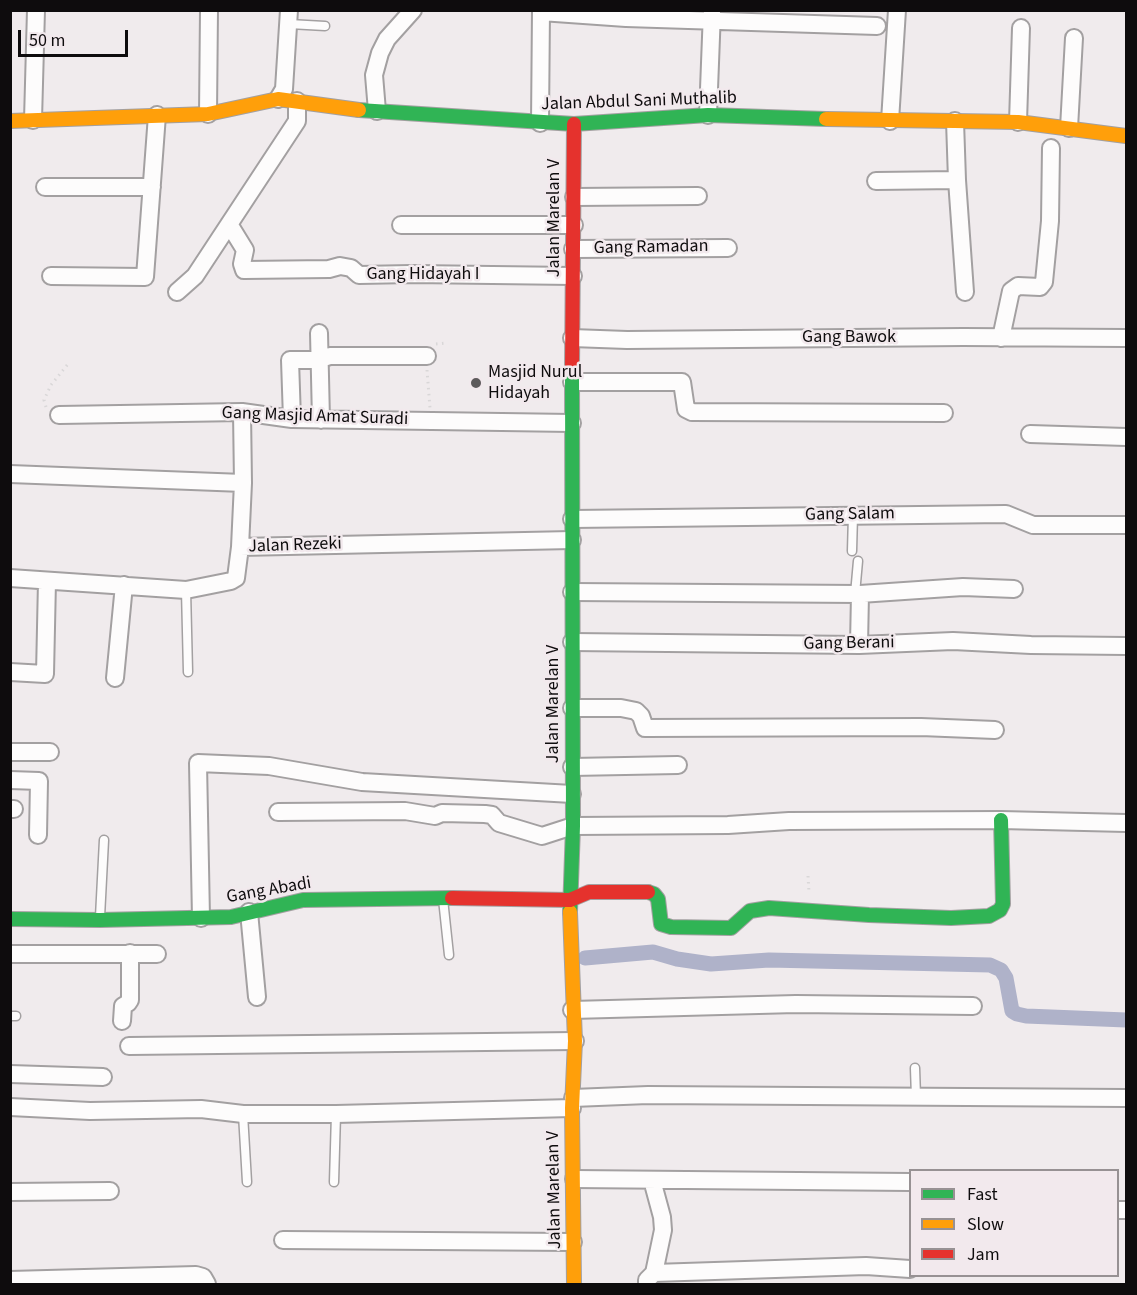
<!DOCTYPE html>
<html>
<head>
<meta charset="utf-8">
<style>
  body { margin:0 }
  #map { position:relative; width:1137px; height:1295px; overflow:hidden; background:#f0ebed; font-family:"Source Sans 3",sans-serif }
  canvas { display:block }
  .frame { position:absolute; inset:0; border:12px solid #0e0c0d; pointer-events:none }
  .legend { position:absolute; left:909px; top:1169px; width:210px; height:108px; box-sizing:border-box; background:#f2e9ed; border:2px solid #979193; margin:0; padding:8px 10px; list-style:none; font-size:18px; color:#0e0c0d }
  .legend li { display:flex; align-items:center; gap:12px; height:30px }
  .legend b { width:30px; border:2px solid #979193 }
  .scale { position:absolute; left:18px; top:30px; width:110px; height:27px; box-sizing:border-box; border:3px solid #0e0c0d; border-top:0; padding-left:8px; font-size:18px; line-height:21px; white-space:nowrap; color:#0e0c0d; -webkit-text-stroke:4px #f2e9ed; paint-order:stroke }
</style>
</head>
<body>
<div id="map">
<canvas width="1137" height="1295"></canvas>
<div class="frame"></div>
<ul class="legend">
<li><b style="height:8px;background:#30b455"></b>Fast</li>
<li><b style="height:8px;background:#ff9f0a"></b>Slow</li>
<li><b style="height:8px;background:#e5322d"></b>Jam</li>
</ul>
<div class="scale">50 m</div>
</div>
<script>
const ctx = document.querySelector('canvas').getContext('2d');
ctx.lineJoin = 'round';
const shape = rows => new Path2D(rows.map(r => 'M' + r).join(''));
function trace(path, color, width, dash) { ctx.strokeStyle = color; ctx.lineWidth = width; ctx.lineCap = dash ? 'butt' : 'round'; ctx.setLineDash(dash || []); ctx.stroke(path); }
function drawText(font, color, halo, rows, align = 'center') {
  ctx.font = font + ' "Source Sans 3",sans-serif'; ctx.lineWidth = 5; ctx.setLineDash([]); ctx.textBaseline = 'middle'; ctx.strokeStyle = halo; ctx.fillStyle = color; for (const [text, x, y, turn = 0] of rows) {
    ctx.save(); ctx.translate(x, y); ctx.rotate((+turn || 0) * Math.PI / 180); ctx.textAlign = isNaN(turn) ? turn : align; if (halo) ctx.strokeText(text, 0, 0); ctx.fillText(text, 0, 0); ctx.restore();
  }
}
const canal = shape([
  [585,958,653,952,677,959,711,964,769,960,990,965,1001,970,1006,978,1012,1011,1017,1014,1026,1016,1126,1020]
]);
const path = shape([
  [436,344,446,343],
  [427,370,430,408],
  [46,407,44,400,51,385,68,364],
  [808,876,809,892]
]);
const lane = shape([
  [289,24,325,26],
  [852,551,853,515],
  [186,590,188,672],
  [855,594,858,561],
  [443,899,449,955],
  [100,917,104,840],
  [10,1016,16,1016],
  [915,1068,916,1097],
  [243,1114,247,1182],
  [334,1182,336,1114]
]);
const street = shape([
  [541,12,626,18,877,26],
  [278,99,284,89,289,10],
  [377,111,374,75,380,53,387,39,413,10],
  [208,114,209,10],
  [708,115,712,11],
  [33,120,36,10],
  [890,121,897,10],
  [955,121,957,180,965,292],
  [1018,122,1021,28],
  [540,123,541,10],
  [1069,128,1074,38],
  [876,181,957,180],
  [45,187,152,187],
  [574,197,698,196],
  [229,224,245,250,242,264,244,270,329,269,340,266,351,268,359,275,412,274,573,276],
  [401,225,574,225],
  [573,249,728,248],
  [51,276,145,277,157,115],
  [177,292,195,276,297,121,297,101],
  [319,333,321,420],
  [572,338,627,340,963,337,1126,338],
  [1001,338,1011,291,1018,286,1040,287,1044,282,1050,221,1051,148],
  [572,382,682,382,686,409,692,412,944,413],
  [242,412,243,483],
  [59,415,242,412,292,419,572,423],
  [292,419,290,360,318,360,330,356,427,356],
  [1030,434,1126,437],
  [10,474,243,483,240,547],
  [572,519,1006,514,1033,525,1126,525],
  [10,578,186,590,231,581,236,578,240,547,572,540],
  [572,592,860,594,963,587,1014,589],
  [572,642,859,645,953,641,1031,645,1126,646],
  [859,645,860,594],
  [10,672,45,674,47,581],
  [115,678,124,585],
  [572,708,621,708,636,711,641,716,645,728,921,727,995,730],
  [10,752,50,752],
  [572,767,678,765],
  [10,780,39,781,38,835],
  [10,809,14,809],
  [278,812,405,811,435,816,442,813,485,814,492,815,499,823,542,836,573,826,728,825,789,821,1001,820,1126,823],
  [249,912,257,997],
  [201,918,198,763,269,766,362,782,572,794],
  [10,954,157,954],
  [572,1010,796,1004,973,1006],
  [122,1021,123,1006,128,1003,130,1000,130,953],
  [129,1046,575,1041],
  [10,1074,103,1077],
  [573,1098,648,1095,1126,1098],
  [10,1107,90,1111,201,1109,243,1114,336,1114,572,1108],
  [574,1179,910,1182],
  [10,1192,110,1191],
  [1118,1210,1126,1210],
  [283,1240,573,1242],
  [654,1273,866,1266,910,1269],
  [10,1280,196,1275,203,1277,207,1284],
  [647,1284,647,1280,654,1273,663,1230,662,1217,652,1180]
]);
const fast = shape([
  [359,110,574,124,708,115,826,119],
  [648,892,654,894,658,899,661,924,671,927,731,928,750,911,769,908,869,915,951,918,989,916,1000,910,1003,904,1001,820],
  [570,912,573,826,572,370],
  [10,919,100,920,231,917,303,900,452,898]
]);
const slow = shape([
  [826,119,1018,122,1126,136],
  [10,121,208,114,278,99,359,110],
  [570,912,575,1041,572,1108,574,1284]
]);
const jam = shape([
  [572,370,574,124],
  [452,898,570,900,589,892,648,892]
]);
const markers = [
  [476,383,6,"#5d5a5b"]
];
const streetNames = [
  ["Jalan Abdul Sani Muthalib",639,102,-2],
  ["Jalan Marelan V",555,218,-90],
  ["Gang Ramadan",651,248,-1],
  ["Gang Hidayah I",423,275],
  ["Gang Bawok",849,338],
  ["Gang Masjid Amat Suradi",315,417,2],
  ["Gang Salam",850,515,-1],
  ["Jalan Rezeki",295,546,-2],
  ["Gang Berani",849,644,-1],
  ["Jalan Marelan V",554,704,-90],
  ["Gang Abadi",269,891,-10],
  ["Jalan Marelan V",555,1190,-91]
];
const poiNames = [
  ["Masjid Nurul",488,373],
  ["Hidayah",488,394]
];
trace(canal, '#afb2c9', 15);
trace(lane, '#a3a0a1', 11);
trace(street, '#a3a0a1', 20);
trace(fast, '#a3a0a1', 16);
trace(slow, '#a3a0a1', 16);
trace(jam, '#a3a0a1', 16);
trace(path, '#d9d7d8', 3, [1.5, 4.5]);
trace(lane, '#fdfcfc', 8);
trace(street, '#fdfcfc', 16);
trace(fast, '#30b455', 14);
trace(slow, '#ff9f0a', 14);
trace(jam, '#e5322d', 14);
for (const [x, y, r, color] of markers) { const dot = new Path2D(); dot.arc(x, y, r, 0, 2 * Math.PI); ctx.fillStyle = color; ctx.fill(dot); trace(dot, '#f2e9ed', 2); }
drawText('18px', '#0e0c0d', '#f2e9ed', streetNames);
drawText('18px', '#0e0c0d', '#f2e9ed', poiNames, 'left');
</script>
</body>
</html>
